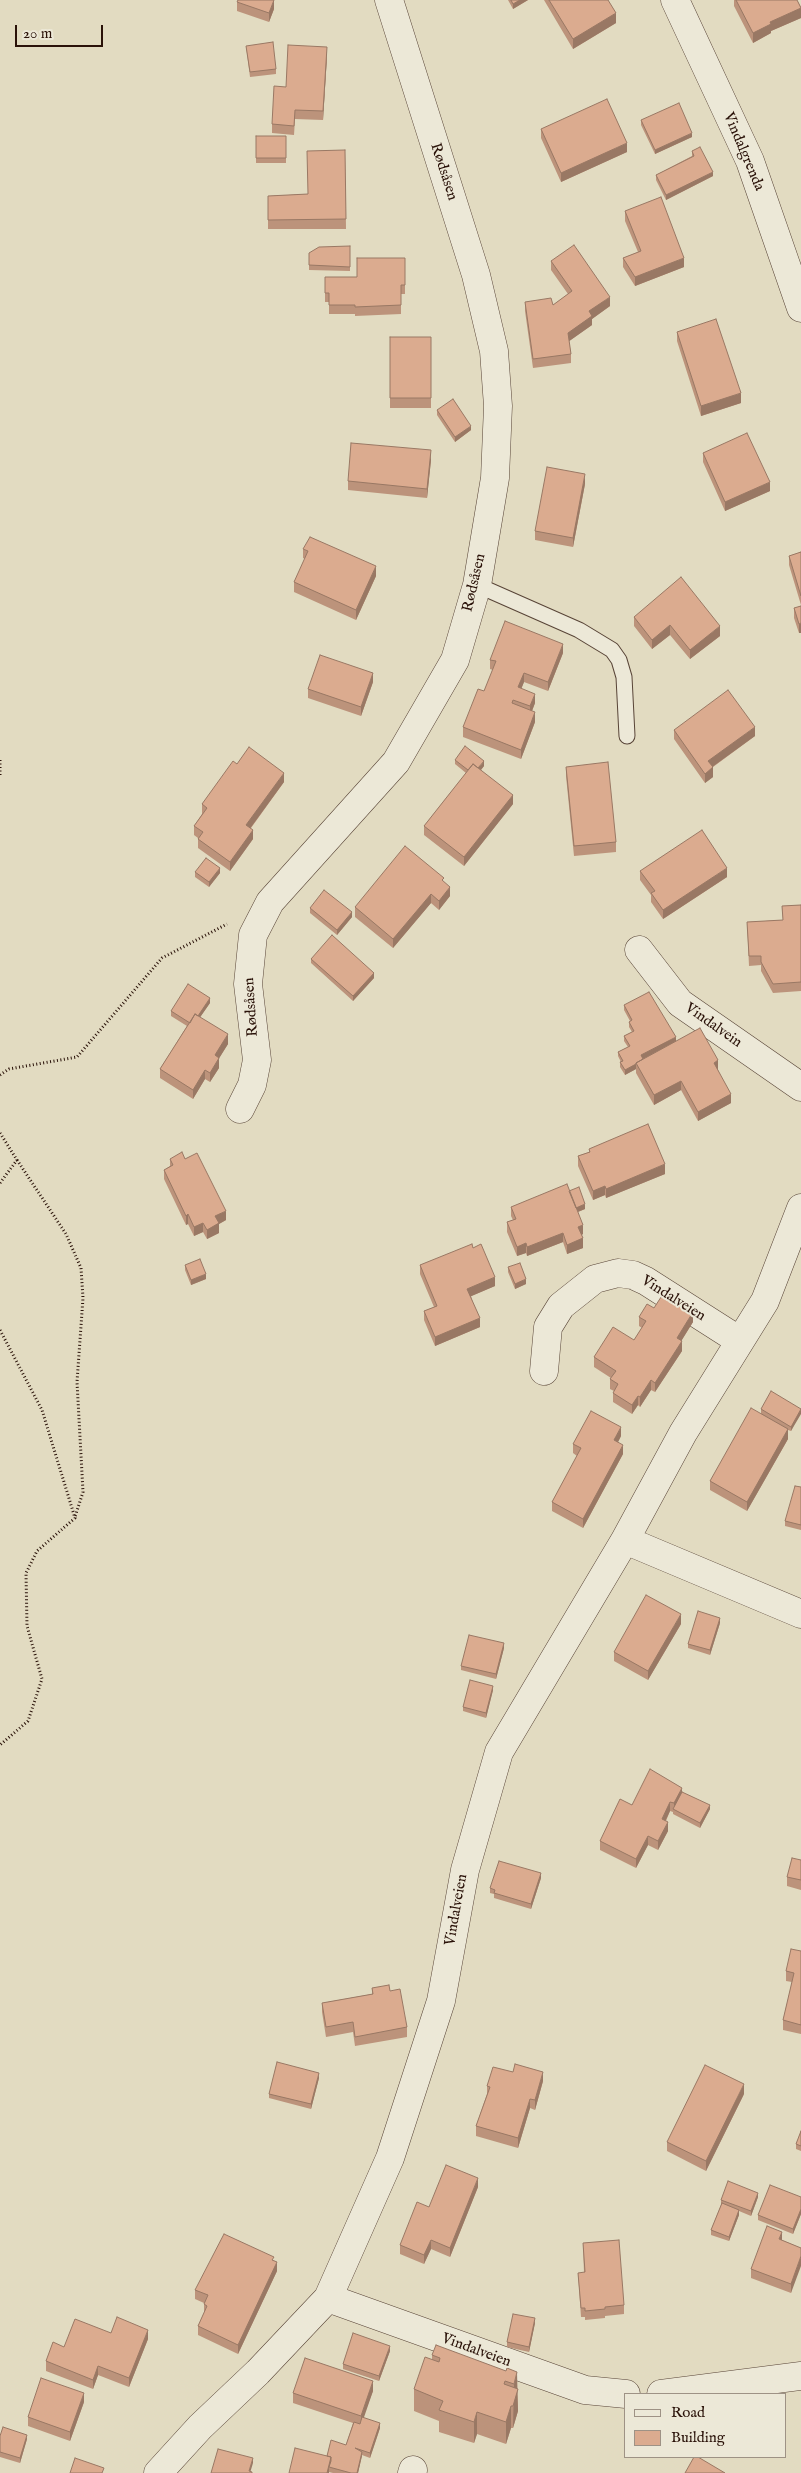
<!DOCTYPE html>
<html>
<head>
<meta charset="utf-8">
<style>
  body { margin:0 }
  #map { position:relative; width:801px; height:2473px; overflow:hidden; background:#e2dbc1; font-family:"IM FELL English",serif }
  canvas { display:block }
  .legend { position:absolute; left:624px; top:2393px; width:162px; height:65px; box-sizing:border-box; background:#ece8d7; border:1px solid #9e9285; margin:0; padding:6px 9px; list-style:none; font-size:15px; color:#2a1209 }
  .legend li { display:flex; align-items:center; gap:10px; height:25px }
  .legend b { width:25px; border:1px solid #9e9285 }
  .scale { position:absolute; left:15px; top:25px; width:88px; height:22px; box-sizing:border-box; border:2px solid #2a1209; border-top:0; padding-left:6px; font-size:15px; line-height:18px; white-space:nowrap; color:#2a1209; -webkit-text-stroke:4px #ece8d7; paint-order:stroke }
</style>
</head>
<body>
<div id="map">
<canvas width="801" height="2473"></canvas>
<ul class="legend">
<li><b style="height:6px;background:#ece8d7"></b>Road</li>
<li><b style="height:14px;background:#dbab8f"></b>Building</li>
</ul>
<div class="scale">20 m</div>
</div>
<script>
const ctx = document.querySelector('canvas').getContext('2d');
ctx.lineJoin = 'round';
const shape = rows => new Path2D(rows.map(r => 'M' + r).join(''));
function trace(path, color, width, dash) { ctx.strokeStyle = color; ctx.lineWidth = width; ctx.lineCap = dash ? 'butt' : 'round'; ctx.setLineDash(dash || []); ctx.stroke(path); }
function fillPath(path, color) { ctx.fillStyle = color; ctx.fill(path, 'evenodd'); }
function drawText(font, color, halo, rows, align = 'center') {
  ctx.font = font + ' "IM FELL English",serif'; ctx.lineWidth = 4; ctx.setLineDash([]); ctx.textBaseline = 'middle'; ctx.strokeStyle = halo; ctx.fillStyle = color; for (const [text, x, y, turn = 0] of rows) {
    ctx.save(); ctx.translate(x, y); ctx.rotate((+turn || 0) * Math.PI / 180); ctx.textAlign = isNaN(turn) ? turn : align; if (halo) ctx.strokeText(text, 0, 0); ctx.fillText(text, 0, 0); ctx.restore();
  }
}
const path = shape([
  [0,760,0,777],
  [0,1075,9,1069,77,1057,162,958,227,924],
  [0,1133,17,1160,0,1183],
  [17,1160,66,1234,81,1268,83,1298,77,1382,83,1492,75,1517],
  [0,1330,42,1410,75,1518,37,1551,26,1573,27,1626,42,1679,28,1721,0,1745]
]);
const service = shape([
  [477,585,579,630,612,650,619,660,624,677,627,736]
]);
const minor = shape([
  [675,0,750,161,801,308],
  [639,950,680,1003,801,1087],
  [240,1109,252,1085,257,1060,248,984,253,935,270,902,396,762,455,660,477,585,495,478,498,406,494,351,476,275,389,0],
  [544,1371,548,1327,561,1306,595,1279,618,1273,633,1275,646,1281,740,1341],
  [625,1540,801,1614],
  [328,2298,585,2390,626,2394],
  [661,2394,801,2376],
  [158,2473,200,2427,258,2372,328,2298,390,2158,441,2001,465,1870,499,1752,625,1540,683,1433,765,1301,801,1208],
  [412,2473,413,2470]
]);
const wall = shape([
  [508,0,528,0,513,9],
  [544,0,608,0,616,23,573,49],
  [734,0,797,0,801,7,801,18,771,31,771,33,753,43,734,6],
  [237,2,274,9,269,22,237,11],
  [246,46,276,69,276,74,250,77],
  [327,56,323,120,295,119,294,135,272,133,272,124,286,87],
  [641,120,692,137,655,154,641,125],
  [541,129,627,152,561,182,541,138],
  [256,136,286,136,286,163,256,163],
  [345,150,346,229,268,229,268,196,308,194],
  [692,151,713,176,666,200,656,180,656,175,692,156],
  [625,211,684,267,635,286,623,267,623,258,638,252,625,221],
  [350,246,350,271,309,270,309,253],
  [405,258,405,294,401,294,401,314,355,316,355,314,329,314,329,302,325,302,325,277,357,277],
  [551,261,610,306,592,319,592,325,569,341,571,354,571,363,533,368,525,311,525,302,553,305,568,294,551,270],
  [677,332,741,403,701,416,677,341],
  [390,337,431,337,431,408,390,408],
  [437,410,471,430,455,442,437,415],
  [703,453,770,491,725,511,703,462],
  [431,460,427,498,348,490,348,481],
  [585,484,573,547,535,540,535,531],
  [303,549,376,576,356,620,294,592,294,582,305,559,303,558],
  [801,552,801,605,789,565,789,556],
  [801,606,799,633,794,618,794,608],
  [634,617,720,636,690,659,670,635,652,649,634,626],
  [563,653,548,691,524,682,521,689,535,703,532,711,535,722,521,759,463,737,463,727,484,691,493,670,490,669,490,660],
  [373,682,361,716,308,698,308,689],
  [674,730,755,736,713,767,713,777,705,783,674,739],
  [455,760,484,766,481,770,513,804,464,866,424,835,424,826,466,773,455,764],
  [237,764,284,782,251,828,253,839,230,871,198,848,198,838,194,835,194,826,202,814,202,804],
  [566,767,616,842,616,852,574,856,566,776],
  [640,871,727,877,663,919,651,902,651,895,640,880],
  [195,872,220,873,209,887,195,877],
  [444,882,450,896,439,910,431,903,393,948,355,917,355,907],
  [801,905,801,991,773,993,761,971,761,965,749,966,747,922,783,920,782,906],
  [310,908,352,917,337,935,310,913],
  [311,959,374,978,353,1001,311,963],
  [210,1003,200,1017,228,1044,219,1058,219,1068,210,1082,205,1079,193,1099,160,1078,160,1069,187,1026,171,1016,171,1011],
  [624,1005,718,1070,731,1103,698,1121,681,1090,654,1105,636,1073,636,1069,625,1075,620,1067,620,1062,621,1062,618,1056,618,1052,628,1047,624,1041,624,1036,632,1032,629,1027,629,1022,630,1021,624,1010],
  [589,1149,665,1174,606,1198,605,1195,593,1200,578,1166,578,1156,589,1152],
  [170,1159,185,1159,226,1220,219,1224,219,1233,207,1239,203,1232,194,1236,188,1224,186,1225,164,1179,164,1170,170,1166],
  [569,1191,585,1209,578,1212,583,1234,582,1235,583,1248,567,1254,563,1242,527,1256,526,1253,517,1256,507,1232,507,1222,513,1220,511,1216,511,1207],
  [473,1248,495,1286,471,1296,480,1327,435,1346,424,1320,424,1311,434,1307,420,1274,420,1265],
  [185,1265,206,1279,191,1285,185,1270],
  [508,1267,526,1284,515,1289,508,1272],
  [654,1308,693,1322,681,1341,682,1351,655,1392,651,1390,640,1407,638,1405,632,1414,613,1402,613,1393,614,1391,610,1389,610,1379,611,1378,594,1367,594,1357,634,1340,642,1328,639,1326,639,1317],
  [761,1409,801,1409,791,1431,788,1430,788,1439,747,1511,710,1490,710,1481,761,1414],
  [621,1436,618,1442,623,1454,583,1528,552,1511,552,1502,577,1456,573,1453,573,1444],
  [801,1487,801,1530,785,1526,785,1521],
  [720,1623,710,1655,688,1648,688,1644],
  [681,1624,648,1680,614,1661,614,1652],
  [504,1648,496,1679,461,1670,461,1666],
  [493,1690,486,1718,463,1711,463,1707],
  [682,1792,710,1809,700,1828,673,1814,673,1812,670,1811,666,1821,668,1831,658,1850,648,1845,636,1868,600,1850,600,1841,632,1805],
  [801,1860,801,1890,787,1886,787,1877],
  [541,1878,531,1909,494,1898,494,1894,490,1893,490,1888],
  [801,1951,801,2034,783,2030,783,2020,792,1982,786,1981,786,1971],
  [372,1988,390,1991,407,2027,407,2037,355,2046,353,2032,326,2037,322,2012,322,2003,372,1994],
  [319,2078,311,2109,269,2098,269,2094],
  [543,2081,535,2110,530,2108,518,2148,476,2136,476,2126,487,2094,487,2086],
  [744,2094,706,2171,667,2151,667,2142],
  [801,2131,801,2151,796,2149,796,2144],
  [478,2187,450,2257,431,2249,424,2264,400,2254,400,2245,429,2207],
  [758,2197,751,2216,739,2211,739,2215,729,2241,711,2235,711,2230,721,2205,721,2200],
  [801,2197,801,2214,793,2234,758,2220,758,2215],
  [782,2240,801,2248,791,2293,751,2278,751,2269],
  [583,2243,624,2305,624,2314,605,2316,605,2318,585,2320,585,2317,581,2317,578,2273,584,2273],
  [274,2260,277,2271,238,2354,198,2335,198,2326,204,2313,204,2303,195,2299,195,2290],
  [535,2323,529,2352,507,2347,507,2342],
  [111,2333,148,2339,129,2387,98,2375,93,2389,46,2371,46,2361,64,2347],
  [390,2351,379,2381,343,2369,343,2364],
  [432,2355,506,2371,517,2389,518,2411,513,2428,511,2428,506,2444,477,2434,474,2443,439,2432,439,2421,414,2411,414,2389,432,2359],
  [373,2391,363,2417,380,2428,370,2458,362,2455,358,2473,333,2473,329,2472,329,2473,289,2473,327,2456,346,2445,353,2423,293,2403,293,2393],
  [84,2402,70,2441,28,2426,28,2417],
  [0,2436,27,2439,20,2463,0,2457]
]);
const shadedWall = shape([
  [274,0,274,9,269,22,269,13],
  [520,0,528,0,513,9,513,4],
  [801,8,801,18,771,31,771,33,753,43,753,33,770,22],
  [616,13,616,23,573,49,573,39],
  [327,47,327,56,323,120,323,111],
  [692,133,692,137,655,154,655,150],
  [627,143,627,152,561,182,561,173],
  [713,172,713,176,666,200,666,195],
  [684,258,684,267,635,286,635,277],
  [610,297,610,306,592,319,592,325,568,342,568,333,589,311],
  [741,393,741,403,701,416,701,406],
  [471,426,471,430,455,442,455,437],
  [431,450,431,460,427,498,427,489],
  [585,474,585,484,573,547,573,538],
  [770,482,770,491,725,511,725,502],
  [376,566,376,576,356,620,356,610],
  [801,623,801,633,799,633,799,624],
  [670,625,670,635,652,649,652,640],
  [720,626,720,636,690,659,690,650],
  [563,644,563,653,548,691,548,682],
  [373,673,373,682,361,716,361,707],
  [524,673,524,682,518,697,518,687],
  [535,694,535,703,530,716,530,706],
  [535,712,535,722,521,759,521,750],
  [755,727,755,736,708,770,708,761],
  [484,761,484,766,476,776,476,771],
  [713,767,713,777,705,783,705,774],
  [284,773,284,782,246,834,246,825],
  [513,795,513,804,464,866,464,857],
  [253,830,253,839,230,871,230,862],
  [220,868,220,873,209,887,209,882],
  [727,868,727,877,663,919,663,910],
  [450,887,450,896,439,910,439,901],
  [431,894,431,903,393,948,393,939],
  [352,912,352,917,337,935,337,930],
  [374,973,374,978,353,1001,353,996],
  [210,998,210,1003,192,1029,192,1024],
  [228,1034,228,1044,215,1065,215,1055],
  [676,1037,676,1041,641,1060,641,1055],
  [219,1058,219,1068,210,1082,210,1073],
  [718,1060,718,1070,714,1072,714,1063],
  [636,1064,636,1069,625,1075,625,1070],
  [205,1070,205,1079,193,1099,193,1090],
  [681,1081,681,1090,654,1105,654,1095],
  [731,1094,731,1103,698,1121,698,1112],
  [665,1164,665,1174,606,1198,606,1189],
  [605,1186,605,1195,593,1200,593,1191],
  [585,1204,585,1209,575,1213,575,1208],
  [226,1211,226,1220,219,1224,219,1233,207,1239,207,1230,215,1216],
  [188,1214,188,1224,186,1225,186,1216],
  [203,1223,203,1232,194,1236,194,1227],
  [583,1225,583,1234,578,1236,578,1227],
  [563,1233,563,1242,527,1256,527,1247],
  [583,1238,583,1248,567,1254,567,1245],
  [526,1243,526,1253,517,1256,517,1247],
  [206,1274,206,1279,191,1285,191,1280],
  [495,1277,495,1286,467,1298,467,1289],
  [526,1279,526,1284,515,1289,515,1284],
  [693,1312,693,1322,677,1348,677,1338],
  [480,1318,480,1327,435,1346,435,1337],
  [682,1341,682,1351,655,1392,655,1383],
  [651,1380,651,1390,640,1407,640,1397],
  [638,1396,638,1405,632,1414,632,1405],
  [801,1409,801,1414,791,1431,791,1427],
  [621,1427,621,1436,614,1450,614,1440],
  [788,1429,788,1439,747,1511,747,1502],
  [623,1445,623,1454,583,1528,583,1519],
  [681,1614,681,1624,648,1680,648,1671],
  [720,1618,720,1623,710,1655,710,1650],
  [504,1643,504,1648,496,1679,496,1674],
  [493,1686,493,1690,486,1718,486,1713],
  [682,1788,682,1797,674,1810,674,1803],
  [670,1802,670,1811,662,1828,662,1819],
  [710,1805,710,1809,700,1828,700,1823],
  [668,1822,668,1831,658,1850,658,1841],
  [648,1836,648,1845,636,1868,636,1859],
  [541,1873,541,1878,531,1909,531,1904],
  [543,2072,543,2081,535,2110,535,2100],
  [319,2073,319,2078,311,2109,311,2104],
  [744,2084,744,2094,706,2171,706,2161],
  [530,2099,530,2108,518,2148,518,2138],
  [478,2178,478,2187,450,2257,450,2248],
  [758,2193,758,2197,751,2216,751,2211],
  [801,2209,801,2214,793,2234,793,2229],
  [739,2210,739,2215,729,2241,729,2237],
  [782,2232,782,2241,779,2239],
  [431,2240,431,2249,424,2264,424,2255],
  [801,2256,801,2266,791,2293,791,2284],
  [277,2262,277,2271,238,2354,238,2345],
  [535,2318,535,2323,529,2352,529,2347],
  [148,2330,148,2339,129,2387,129,2378],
  [390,2346,390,2351,379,2381,379,2376],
  [98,2366,98,2375,93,2389,93,2380],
  [517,2372,518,2411,513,2428,514,2384],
  [373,2381,373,2391,361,2426,361,2416],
  [84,2393,84,2402,70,2441,70,2432],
  [511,2406,511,2428,506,2444,506,2422],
  [477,2412,477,2434,474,2443,474,2422],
  [380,2423,380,2428,370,2458,370,2453],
  [27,2435,27,2439,20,2463,20,2458],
  [362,2452,362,2456,358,2473,357,2473],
  [331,2457,331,2466,329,2467,329,2473,327,2473],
  [253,2458,253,2463,250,2473,249,2471]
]);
const building = shape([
  [238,0,274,0,269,13,237,2,238,0],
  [511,0,520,0,513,4,511,0],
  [549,0,608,0,616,13,573,39,549,0],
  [736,0,797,0,801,8,770,22,771,24,753,33,736,0],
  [273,42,276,69,250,72,246,46,273,42],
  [288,45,327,47,323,111,295,110,294,126,272,124,274,86,286,87,288,45],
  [607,99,627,143,561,173,541,129,607,99],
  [679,103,692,133,655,150,641,120,679,103],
  [256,136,286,136,286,158,256,158,256,136],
  [700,147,713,172,666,195,656,175,694,156,692,151,700,147],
  [345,150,346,219,268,220,268,196,308,194,307,151,345,150],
  [661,197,684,258,635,277,623,258,641,251,625,211,661,197],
  [574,245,610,297,589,311,592,316,568,333,571,354,533,359,525,302,551,298,553,305,572,291,551,261,574,245],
  [350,246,350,267,309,265,309,253,319,247,350,246],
  [357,258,405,258,405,285,401,285,401,305,355,307,355,305,329,305,329,293,325,293,325,277,357,277,357,258],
  [716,319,741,393,701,406,677,332,716,319],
  [390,337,431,337,431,398,390,398,390,337],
  [453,399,471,426,455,437,437,410,453,399],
  [747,433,770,482,725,502,703,453,747,433],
  [351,443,431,450,427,489,348,481,351,443],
  [547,467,585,474,573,538,535,531,547,467],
  [310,537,376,566,356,610,294,582,308,551,303,549,310,537],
  [801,552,801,596,789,556,801,552],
  [681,577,720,626,690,650,670,625,652,640,634,617,681,577],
  [801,606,801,623,799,624,794,608,801,606],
  [505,621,563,644,548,682,524,673,518,687,535,694,530,706,513,700,512,703,535,712,521,750,463,727,478,689,484,691,496,661,490,660,505,621],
  [320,655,373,673,361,707,308,689,320,655],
  [728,690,755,727,708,761,713,767,705,774,674,730,728,690],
  [465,746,484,761,478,768,473,764,468,770,455,760,465,746],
  [249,747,284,773,246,825,253,830,230,862,198,839,203,832,194,826,207,808,202,804,233,761,237,764,249,747],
  [608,762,616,842,574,846,566,767,608,762],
  [473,764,513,795,464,857,424,826,473,764],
  [702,830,727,868,663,910,651,893,655,891,640,871,702,830],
  [405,846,444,878,442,880,450,887,439,901,431,894,393,939,355,907,405,846],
  [206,858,220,868,209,882,195,872,206,858],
  [324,890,352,912,337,930,310,908,324,890],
  [801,905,801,982,773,984,761,962,761,956,749,956,747,922,783,920,782,906,801,905],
  [332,935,374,973,353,996,311,959,332,935],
  [188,984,210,998,198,1016,195,1014,190,1023,171,1011,188,984],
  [649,992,676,1037,641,1055,643,1059,636,1063,636,1064,625,1070,620,1062,623,1061,618,1052,630,1046,624,1036,634,1031,629,1022,632,1020,624,1005,649,992],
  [195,1014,228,1034,215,1055,219,1058,210,1073,205,1070,193,1090,160,1069,195,1014],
  [700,1028,718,1060,714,1063,731,1094,698,1112,681,1081,654,1095,636,1063,700,1028],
  [648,1124,665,1164,606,1189,605,1186,593,1191,578,1156,590,1152,589,1149,648,1124],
  [182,1152,185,1159,197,1153,226,1211,215,1216,219,1223,207,1230,203,1223,194,1227,188,1214,186,1216,164,1170,173,1165,170,1159,182,1152],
  [567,1184,583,1225,578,1227,583,1238,567,1245,563,1233,527,1247,526,1243,517,1247,507,1222,516,1219,511,1207,567,1184],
  [579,1187,585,1204,576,1208,569,1191,579,1187],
  [472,1244,473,1248,481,1244,495,1277,467,1289,480,1318,435,1337,424,1311,437,1306,420,1265,472,1244],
  [200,1259,206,1274,191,1280,185,1265,200,1259],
  [520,1263,526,1279,515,1284,508,1267,520,1263],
  [663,1294,693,1312,677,1338,682,1341,655,1383,651,1380,640,1397,638,1396,632,1405,613,1393,618,1384,610,1379,616,1371,594,1357,613,1327,634,1340,646,1321,639,1317,647,1304,654,1308,663,1294],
  [771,1391,801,1409,791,1427,761,1409,771,1391],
  [751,1408,788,1429,747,1502,710,1481,751,1408],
  [591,1411,621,1427,614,1440,623,1445,583,1519,552,1502,581,1448,573,1444,591,1411],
  [795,1486,801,1487,801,1525,785,1521,795,1486],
  [646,1595,681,1614,648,1671,614,1652,646,1595],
  [698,1611,720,1618,710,1650,688,1644,698,1611],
  [469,1635,504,1643,496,1674,461,1666,469,1635],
  [470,1680,493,1686,486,1713,463,1707,470,1680],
  [650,1769,682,1788,674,1803,670,1802,662,1819,668,1822,658,1841,648,1836,636,1859,600,1841,620,1799,632,1805,650,1769],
  [682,1792,710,1805,700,1823,673,1809,682,1792],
  [792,1858,801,1860,801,1880,787,1877,792,1858],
  [499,1861,541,1873,531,1904,494,1893,495,1890,490,1888,499,1861],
  [791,1949,801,1951,801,2025,783,2020,794,1973,786,1971,791,1949],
  [389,1985,390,1991,400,1989,407,2027,355,2037,353,2022,326,2027,322,2003,373,1994,372,1988,389,1985],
  [277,2062,319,2073,311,2104,269,2094,277,2062],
  [515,2064,543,2072,535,2100,530,2099,518,2138,476,2126,490,2087,487,2086,493,2067,513,2072,515,2064],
  [705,2065,744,2084,706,2161,667,2142,705,2065],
  [801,2131,801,2146,796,2144,801,2131],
  [446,2165,478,2178,450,2248,431,2240,424,2255,400,2245,417,2202,429,2207,446,2165],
  [728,2181,758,2193,751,2211,721,2200,728,2181],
  [770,2185,801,2197,801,2209,793,2229,758,2215,770,2185],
  [722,2203,739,2210,729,2237,711,2230,722,2203],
  [767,2226,782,2232,779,2239,801,2248,801,2256,791,2284,751,2269,767,2226],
  [224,2234,274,2257,272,2260,277,2262,238,2345,198,2326,207,2306,204,2304,208,2295,195,2290,224,2234],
  [619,2240,624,2305,605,2307,605,2309,585,2311,585,2308,581,2308,578,2273,585,2272,583,2243,619,2240],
  [513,2314,535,2318,529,2347,507,2342,513,2314],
  [117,2317,148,2330,129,2378,98,2366,93,2380,46,2361,53,2342,64,2347,75,2319,111,2333,117,2317],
  [353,2333,390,2346,379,2376,343,2364,353,2333],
  [436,2345,506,2371,507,2368,517,2372,514,2384,505,2381,504,2384,518,2389,513,2406,511,2406,506,2422,477,2412,474,2422,439,2410,443,2401,414,2389,425,2357,439,2362,440,2358,432,2355,436,2345],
  [305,2358,373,2381,361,2416,293,2393,305,2358],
  [41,2378,84,2393,70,2432,28,2417,41,2378],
  [362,2417,380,2423,370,2453,355,2448,362,2452,357,2473,351,2473,329,2467,331,2461,331,2457,327,2456,331,2440,346,2445,354,2422,360,2424,362,2417],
  [3,2427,27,2435,20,2458,0,2452,0,2436,3,2427],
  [295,2448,331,2457,327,2473,289,2473,295,2448],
  [218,2449,253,2458,249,2471,252,2472,252,2473,211,2473,218,2449],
  [694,2457,698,2457,725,2473,685,2473,694,2457],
  [75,2458,104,2468,102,2473,70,2473,75,2458]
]);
const streetNames = [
  ["Vindalgrenda",743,152,67],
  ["Rødsåsen",443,172,72],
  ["Rødsåsen",475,583,-77],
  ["Rødsåsen",252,1007,-94],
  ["Vindalvein",713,1026,35],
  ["Vindalveien",673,1299,32],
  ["Vindalveien",457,1910,-80],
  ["Vindalveien",476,2351,20]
];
trace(service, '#584437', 17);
trace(minor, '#584437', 29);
trace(path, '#2a1209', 3, [1, 2.5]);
trace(service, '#ece8d7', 15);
trace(minor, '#ece8d7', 28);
fillPath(wall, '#bc937b');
fillPath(shadedWall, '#997864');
fillPath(building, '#dbab8f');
trace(building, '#997864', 1);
drawText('15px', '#2a1209', '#ece8d7', streetNames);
</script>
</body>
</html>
